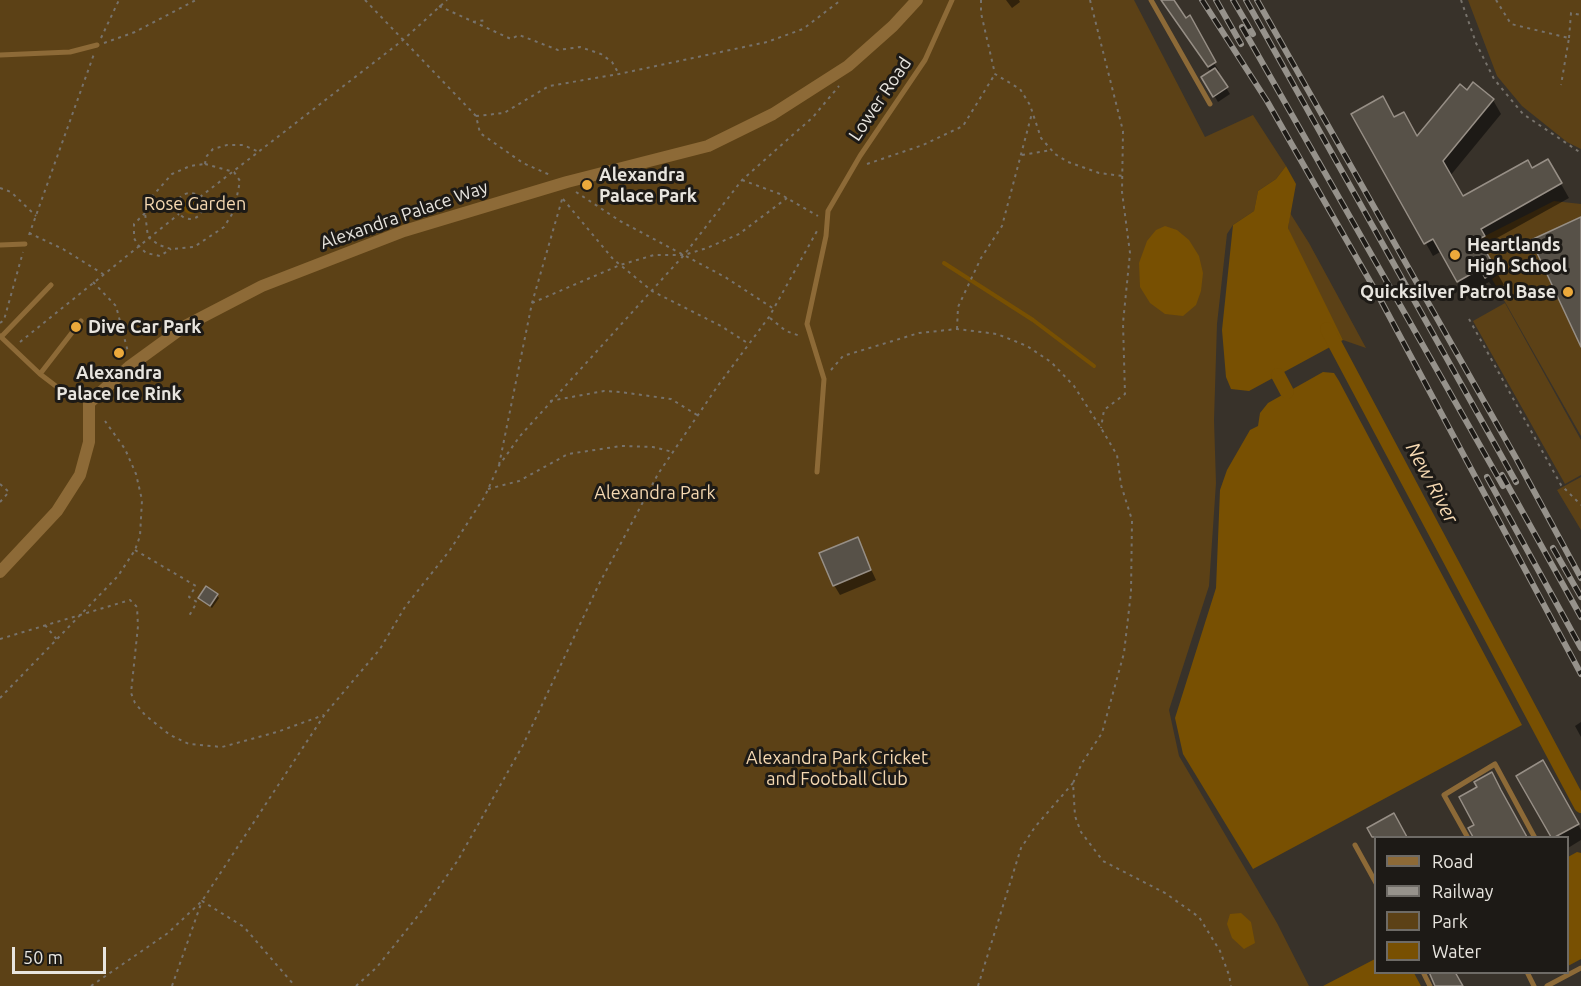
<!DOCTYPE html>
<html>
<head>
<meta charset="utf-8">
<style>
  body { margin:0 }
  #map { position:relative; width:1581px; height:986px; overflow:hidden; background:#38322a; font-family:Ubuntu,sans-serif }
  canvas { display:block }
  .legend { position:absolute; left:1374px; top:836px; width:195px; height:138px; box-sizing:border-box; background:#1d1a16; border:2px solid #6e6b66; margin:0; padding:8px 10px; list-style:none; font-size:18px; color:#e8e5df }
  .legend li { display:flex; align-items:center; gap:12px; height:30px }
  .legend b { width:30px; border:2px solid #6e6b66 }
  .scale { position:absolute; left:12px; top:947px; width:94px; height:27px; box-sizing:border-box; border:3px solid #e8e5df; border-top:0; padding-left:8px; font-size:18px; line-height:21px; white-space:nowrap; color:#e8e5df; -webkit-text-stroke:4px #1d1a16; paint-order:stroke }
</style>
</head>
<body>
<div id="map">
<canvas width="1581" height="986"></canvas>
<ul class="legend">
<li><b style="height:8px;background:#8d6a37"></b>Road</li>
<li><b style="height:8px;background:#96928b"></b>Railway</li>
<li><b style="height:16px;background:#5c4116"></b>Park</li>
<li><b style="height:16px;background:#785002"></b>Water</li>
</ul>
<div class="scale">50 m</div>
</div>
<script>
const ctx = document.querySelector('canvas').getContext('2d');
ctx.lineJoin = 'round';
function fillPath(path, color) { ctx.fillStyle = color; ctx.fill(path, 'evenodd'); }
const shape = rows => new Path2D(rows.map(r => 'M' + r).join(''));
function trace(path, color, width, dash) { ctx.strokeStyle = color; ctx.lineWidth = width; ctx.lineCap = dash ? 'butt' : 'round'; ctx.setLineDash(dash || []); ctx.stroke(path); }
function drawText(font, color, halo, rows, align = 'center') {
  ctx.font = font + ' Ubuntu,sans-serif'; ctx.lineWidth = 6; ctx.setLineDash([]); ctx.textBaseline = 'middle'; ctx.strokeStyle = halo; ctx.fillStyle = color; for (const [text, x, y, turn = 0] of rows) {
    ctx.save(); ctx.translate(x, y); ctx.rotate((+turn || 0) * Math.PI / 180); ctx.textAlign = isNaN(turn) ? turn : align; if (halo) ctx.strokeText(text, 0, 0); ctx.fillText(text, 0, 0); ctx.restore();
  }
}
const green = shape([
  [0,0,1134,0,1205,137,1253,115,1286,166,1276,179,1258,191,1254,211,1233,225,1227,234,1217,324,1214,420,1216,483,1209,586,1169,710,1179,756,1277,923,1309,986,0,986],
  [1468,0,1581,0,1581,149,1567,142,1522,106,1497,76],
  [1554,201,1581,204,1581,217,1531,240,1581,347,1581,436,1492,279,1499,274,1479,239],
  [1290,213,1309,243,1366,348,1343,340,1292,242,1288,228],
  [1505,303,1581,440,1581,475,1565,484,1473,321],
  [1581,477,1581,530,1557,490]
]);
const water = shape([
  [1286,166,1296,184,1288,228,1343,340,1249,391,1231,389,1226,377,1222,330,1233,225,1254,211,1258,191,1276,179],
  '183 206a8 8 0 1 1 16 0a8 8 0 1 1-16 0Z',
  [1165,226,1177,230,1189,240,1199,256,1203,273,1201,291,1196,305,1183,316,1165,314,1150,303,1140,287,1139,263,1147,241,1156,230],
  [1323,372,1334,373,1339,381,1522,725,1253,869,1183,754,1175,718,1216,588,1220,490,1227,470,1250,430,1258,426,1260,413,1268,403],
  [1577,852,1581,853,1581,959,1568,966,1568,857],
  [1241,913,1251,922,1255,943,1244,949,1232,938,1227,924,1230,914],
  [1375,959,1376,972,1414,973,1421,986,1323,986]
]);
const shadow = shape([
  [1006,0,1019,0,1020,2,1012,8],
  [1162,0,1173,0,1219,71,1217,73,1230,94,1218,102,1203,77,1211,72],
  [1474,84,1493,100,1501,114,1450,176,1463,198,1548,161,1569,198,1488,243,1491,250,1486,253,1504,285,1495,290,1489,282,1466,295,1442,251,1433,256,1353,114,1394,119,1417,138],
  [857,539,876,580,840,595,834,585],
  [217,595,219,598,212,608,200,598],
  [1581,722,1581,737,1575,726],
  [1542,762,1581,830,1581,840,1568,848,1568,838,1553,838,1518,776],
  [1499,786,1526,838,1474,838,1470,829,1476,826],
  [1393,815,1406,838,1376,838,1376,841,1369,828]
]);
const stream = shape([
  [944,263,1033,320,1094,366]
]);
const canal = shape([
  [1327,329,1581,806],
  [1278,375,1287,392]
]);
const building = shape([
  [1161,0,1174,0,1186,18,1190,15,1216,62,1208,67,1161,0],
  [1215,68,1228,87,1213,97,1201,77,1215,68],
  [1473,82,1494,99,1443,161,1463,196,1528,160,1532,168,1548,159,1562,183,1481,229,1485,236,1479,239,1497,271,1485,278,1480,269,1457,282,1433,239,1424,244,1351,114,1383,96,1394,117,1404,112,1417,136,1460,84,1467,90,1473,82],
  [1581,217,1581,347,1531,240,1581,217],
  [858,537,871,570,833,586,819,553,858,537],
  [206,586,218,594,210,606,198,598,206,586],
  [1543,760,1579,824,1555,837,1551,837,1516,776,1543,760],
  [1492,772,1501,790,1527,837,1473,837,1468,828,1474,825,1459,797,1477,787,1474,782,1492,772],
  [1394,813,1407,837,1372,837,1367,828,1394,813],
  [1429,972,1455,972,1463,986,1435,986,1429,972]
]);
const path = shape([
  [365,0,476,116,480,133,523,163,550,175],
  [981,0,981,13,995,74,1020,89,1030,105,1041,138,1055,154,1068,162,1099,173,1123,176],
  [1090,0,1123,131,1122,192,1130,253,1123,323,1125,394,1104,410,1101,428],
  [1461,0,1476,43,1494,79,1523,114,1581,153],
  [1496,0,1511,24,1569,38,1561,85],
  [439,6,511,39,519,35,558,50,580,47,601,54,612,62,619,74],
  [473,22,486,20],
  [101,38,119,0],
  [1569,38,1571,13,1581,15],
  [104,43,135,32,196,0],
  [476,116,504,113,549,86,619,74,767,42,803,29,841,0],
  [1022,155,1051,150],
  [205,164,234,172,240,181,234,211,224,227,194,247,171,249,159,245,148,237,145,213,149,200,172,174,190,166,205,164],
  [205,164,206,157,213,149,227,145,243,145,259,152],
  [867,164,923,145,963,126,995,74],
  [742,180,780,194,818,216],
  [0,188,11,192,36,216],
  [576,192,620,221,725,277,774,309],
  '177 206a13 13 0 1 1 26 0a13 13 0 1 1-26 0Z',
  [200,197,403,40,447,0],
  [563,199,613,259,652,291,721,326,749,344],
  [145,213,134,224,134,238,138,245,146,253,160,256,171,249],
  [29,233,63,249,103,274],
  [29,235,94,54],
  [93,282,116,306,128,352],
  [532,303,620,265,654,255,684,255,707,248,739,234,787,198],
  [770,318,786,331,800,336],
  [1469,319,1561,485,1581,505],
  [0,323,4,320,23,252],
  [957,329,958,307,981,258,1002,226,1032,113],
  [20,342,179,214],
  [831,370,843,356,919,333,957,329,997,334,1027,346,1051,362,1074,386,1101,428,1117,455,1121,485,1132,520,1131,592,1124,653,1102,733,1082,763,1073,783,1075,816,1081,832,1103,861,1165,893,1199,917,1220,951,1229,975,1231,986],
  [550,401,604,391,620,392,671,399,697,415],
  [499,465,532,303,563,196],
  [0,484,9,492,0,502],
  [488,489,519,481,568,454,621,446,653,447,673,452],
  [135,550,196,586,189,597,197,602,189,616],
  [45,625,58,641],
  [0,639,130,600,137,607,138,626,131,693,135,703,145,715,170,735,189,744,222,747,277,732,324,715],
  [0,698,118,576,135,550,140,536,142,500,136,474,125,449,105,421],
  [91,986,168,933,202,901,325,714,380,649,405,607,450,550,485,496,498,467,520,436,684,255,742,180,813,117,839,86],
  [172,986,202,901,244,927,295,986],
  [356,986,377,967,425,907,458,860,523,745,599,584,658,474,717,387,769,317,817,231],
  [978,986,1021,848,1035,827,1073,783]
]);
const service = shape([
  [1151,0,1210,104],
  [0,55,70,52,97,45],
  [0,245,25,244],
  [0,336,40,374,61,390,88,402],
  [1,337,51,285],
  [40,374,81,321],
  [817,472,824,379,807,324,826,236,828,211,860,156,925,60,952,0],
  [1468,838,1444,795,1495,764,1535,838],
  [1355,845,1376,883],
  [1423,972,1430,986],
  [1527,972,1534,986],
  [1547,986,1581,968]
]);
const tertiary = shape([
  [0,572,57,511,80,475,89,442,89,403,130,366,185,326,262,286,404,231,567,182,708,146,773,114,848,66,893,26,917,0]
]);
const rail = shape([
  [1202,0,1267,101,1379,297,1581,674],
  [1216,0,1241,44],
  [1233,0,1253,34],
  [1246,0,1516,482],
  [1257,0,1516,458,1581,578],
  [1242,27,1503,486],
  [1502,475,1581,617],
  [1487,477,1581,648],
  [1553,548,1581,597]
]);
const markers = [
  [587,185,6,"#eca93b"],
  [1455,255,6,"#eca93b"],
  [1568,292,6,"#eca93b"],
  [76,327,6,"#eca93b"],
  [119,353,6,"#eca93b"]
];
const streetNames = [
  ["Lower Road",880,99,-56],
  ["Alexandra Palace Way",404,215,-19]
];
const poiNames = [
  ["Alexandra",599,175],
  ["Palace Park",599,196],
  ["Heartlands",1467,245],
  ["High School",1467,266],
  ["Quicksilver Patrol Base",1556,292,"right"],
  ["Dive Car Park",88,327],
  ["Alexandra",119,373,"center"],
  ["Palace Ice Rink",119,394,"center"]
];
const parkNames = [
  ["Rose Garden",195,204],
  ["Alexandra Park",655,493],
  ["Alexandra Park Cricket",837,758],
  ["and Football Club",837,779]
];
const waterNames = [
  ["New River",1432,483,62]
];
fillPath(green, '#5c4116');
fillPath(water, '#785002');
fillPath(shadow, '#0007');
trace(stream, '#785002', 4);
trace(canal, '#785002', 14);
fillPath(building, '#575148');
trace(building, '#978f86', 1.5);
trace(path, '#77726b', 2, [3, 4.5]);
trace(service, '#8d6a37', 5);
trace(tertiary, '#8d6a37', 12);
trace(rail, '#96928b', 6);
trace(rail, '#1d1a16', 4, [11]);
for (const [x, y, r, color] of markers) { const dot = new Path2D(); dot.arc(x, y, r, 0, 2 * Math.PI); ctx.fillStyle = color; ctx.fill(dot); trace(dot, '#1d1a16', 2); }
drawText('18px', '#e8e5df', '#1d1a16', streetNames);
drawText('bold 18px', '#e8e5df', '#1d1a16', poiNames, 'left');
drawText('18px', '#f5d8b1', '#1d1a16', parkNames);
drawText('italic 20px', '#f7dab3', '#1d1a16', waterNames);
</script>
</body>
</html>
